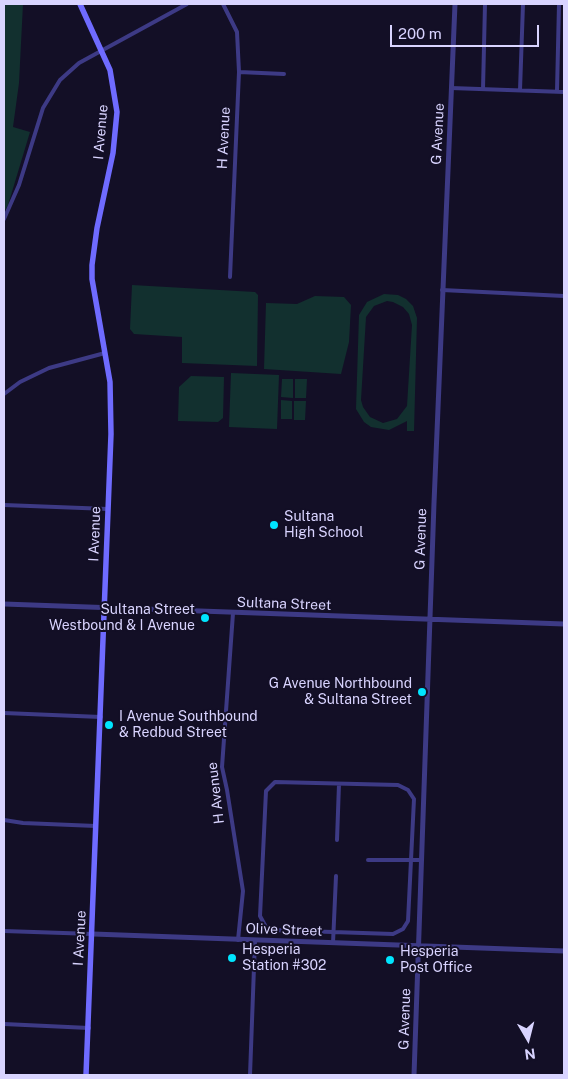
<!DOCTYPE html>
<html>
<head>
<meta charset="utf-8">
<style>
  body { margin:0 }
  #map { position:relative; width:568px; height:1079px; overflow:hidden; background:#130f26; font-family:"Public Sans",sans-serif }
  canvas { display:block }
  .frame { position:absolute; inset:0; border:5px solid #d9d4ff; pointer-events:none }
  .north { position:absolute; left:503px; top:1014px; width:50px; height:50px; -webkit-text-stroke:4px #130f26; paint-order:stroke; rotate:172deg; font-size:14px; font-weight:700; line-height:20px; text-align:center; color:#d9d4ff }
  .north::after { content:''; display:block; margin:auto; width:18px; height:22px; background:#d9d4ff; clip-path:polygon(50% 0,100% 100%,50% 72%,0 100%) }
  .scale { position:absolute; left:390px; top:25px; width:149px; height:22px; box-sizing:border-box; border:2px solid #d9d4ff; border-top:0; padding-left:6px; font-size:15px; line-height:18px; white-space:nowrap; color:#d9d4ff; -webkit-text-stroke:4px #130f26; paint-order:stroke }
</style>
</head>
<body>
<div id="map">
<canvas width="568" height="1079"></canvas>
<div class="frame"></div>
<div class="north">N</div>
<div class="scale">200 m</div>
</div>
<script>
const ctx = document.querySelector('canvas').getContext('2d');
ctx.lineJoin = 'round';
function fillPath(path, color) { ctx.fillStyle = color; ctx.fill(path, 'evenodd'); }
const shape = rows => new Path2D(rows.map(r => 'M' + r).join(''));
function trace(path, color, width, dash) { ctx.strokeStyle = color; ctx.lineWidth = width; ctx.lineCap = dash ? 'butt' : 'round'; ctx.setLineDash(dash || []); ctx.stroke(path); }
function drawText(font, color, halo, rows, align = 'center') {
  ctx.font = font + ' "Public Sans",sans-serif'; ctx.lineWidth = 4; ctx.setLineDash([]); ctx.textBaseline = 'middle'; ctx.strokeStyle = halo; ctx.fillStyle = color; for (const [text, x, y, turn = 0] of rows) {
    ctx.save(); ctx.translate(x, y); ctx.rotate((+turn || 0) * Math.PI / 180); ctx.textAlign = isNaN(turn) ? turn : align; if (halo) ctx.strokeText(text, 0, 0); ctx.fillText(text, 0, 0); ctx.restore();
  }
}
const green = shape([
  [4,4,23,4,19,83,13,127,30,132,8,205,4,212],
  [132,285,255,292,258,295,257,366,182,363,182,337,134,334,130,329],
  [384,294,398,295,406,299,413,306,417,318,414,431,407,431,407,421,389,430,371,427,364,422,356,409,359,315,367,302],
  [387,301,393,302,403,307,409,314,412,325,407,406,397,419,383,423,370,417,363,407,361,400,366,317,374,306],
  [315,296,344,297,351,305,349,342,341,374,264,369,266,303,297,304],
  [231,373,279,375,277,429,229,427],
  [191,376,224,377,223,418,218,422,178,421,179,387],
  [282,379,293,379,293,398,281,397],
  [295,379,307,379,306,398,295,398],
  [281,400,292,401,292,419,281,419],
  [294,401,306,401,305,420,294,420]
]);
const minor = shape([
  [223,4,237,32,239,72,230,277],
  [239,72,284,74],
  [451,88,564,92],
  [483,89,485,4],
  [520,90,523,4],
  [557,91,559,4],
  [4,219,19,185,43,108,60,80,79,63,187,4],
  [442,290,564,296],
  [4,394,20,382,49,368,105,353],
  [4,505,108,509],
  [233,613,222,767,227,790,243,891,238,940],
  [4,713,101,717],
  [275,782,398,785,408,790,414,799,408,921,403,929,393,934,272,930,266,927,260,916,266,791,275,782],
  [4,820,23,823,96,826],
  [337,840,339,784],
  [368,860,422,860],
  [4,931,93,934],
  [333,943,336,876],
  [4,1024,89,1028],
  [250,1075,255,940]
]);
const tertiary = shape([
  [4,604,564,624],
  [93,934,564,951],
  [414,1075,434,503,455,4]
]);
const secondary = shape([
  [80,4,110,70,117,112,113,153,97,228,92,265,92,279,110,382,111,434,86,1075]
]);
const markers = [
  [274,525,5,"#00e5ff"],
  [205,618,5,"#00e5ff"],
  [422,692,5,"#00e5ff"],
  [109,725,5,"#00e5ff"],
  [232,958,5,"#00e5ff"],
  [390,960,5,"#00e5ff"]
];
const streetNames = [
  ["I Avenue",101,132,-85],
  ["G Avenue",438,134,-87],
  ["H Avenue",224,138,-87],
  ["I Avenue",95,534,-88],
  ["G Avenue",421,539,-88],
  ["Sultana Street",284,604,2],
  ["H Avenue",216,793,-97],
  ["Olive Street",284,930,2],
  ["I Avenue",80,938,-87],
  ["G Avenue",405,1019,-88]
];
const poiNames = [
  ["Sultana",284,517],
  ["High School",284,533],
  ["Sultana Street",195,610,"right"],
  ["Westbound & I Avenue",195,626,"right"],
  ["G Avenue Northbound",412,684,"right"],
  ["& Sultana Street",412,700,"right"],
  ["I Avenue Southbound",119,717],
  ["& Redbud Street",119,733],
  ["Hesperia",242,950],
  ["Station #302",242,966],
  ["Hesperia",400,952],
  ["Post Office",400,968]
];
fillPath(green, '#12302f');
trace(minor, '#3d3a85', 4);
trace(tertiary, '#3d3a85', 5);
trace(secondary, '#6f6bff', 5.5);
for (const [x, y, r, color] of markers) { const dot = new Path2D(); dot.arc(x, y, r, 0, 2 * Math.PI); ctx.fillStyle = color; ctx.fill(dot); trace(dot, '#130f26', 2); }
drawText('14px', '#d9d4ff', '#130f26', streetNames);
drawText('14px', '#d9d4ff', '#130f26', poiNames, 'left');
</script>
</body>
</html>
